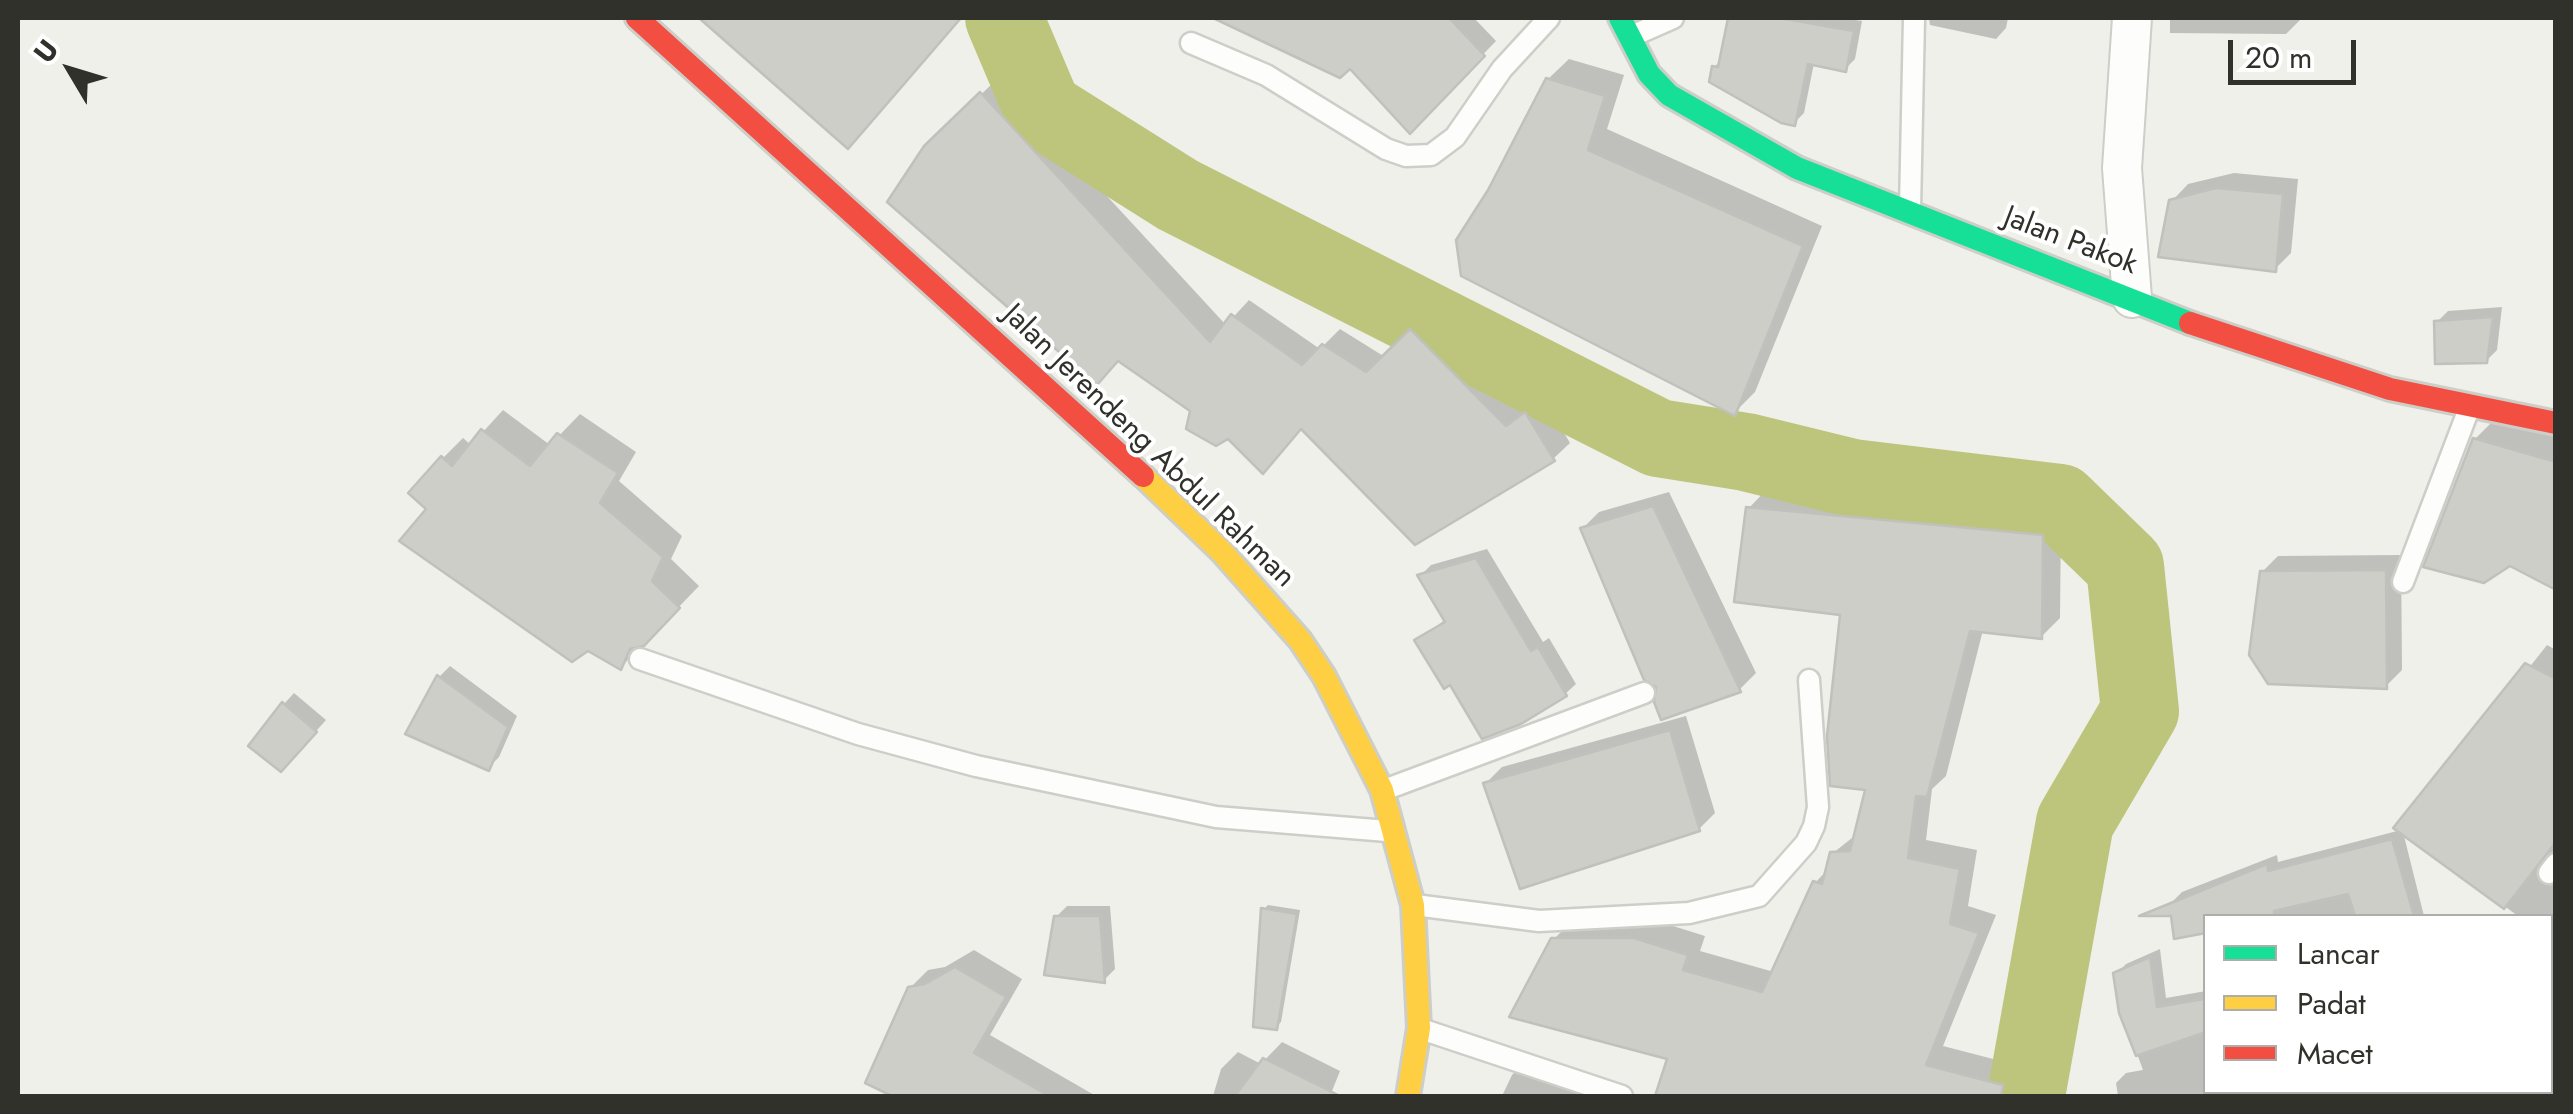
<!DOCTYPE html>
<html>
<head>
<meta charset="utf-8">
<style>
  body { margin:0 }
  #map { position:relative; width:2573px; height:1114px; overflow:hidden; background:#eff0ea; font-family:Jost,sans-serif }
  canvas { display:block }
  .frame { position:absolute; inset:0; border:20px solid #31312c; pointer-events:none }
  .legend { position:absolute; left:2203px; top:914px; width:350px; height:180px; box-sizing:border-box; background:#fff; border:2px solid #adadab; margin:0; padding:12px 18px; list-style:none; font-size:30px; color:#31312c }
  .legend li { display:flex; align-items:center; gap:20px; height:50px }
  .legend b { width:50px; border:2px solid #adadab }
  .north { position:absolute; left:20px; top:20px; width:100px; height:100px; -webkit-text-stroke:8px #fff; paint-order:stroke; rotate:308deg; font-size:28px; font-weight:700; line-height:40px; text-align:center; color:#31312c }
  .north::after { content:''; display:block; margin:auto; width:35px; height:45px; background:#31312c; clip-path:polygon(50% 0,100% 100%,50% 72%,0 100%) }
  .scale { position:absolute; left:2228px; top:40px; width:128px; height:45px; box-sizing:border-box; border:5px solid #31312c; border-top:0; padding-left:12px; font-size:30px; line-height:35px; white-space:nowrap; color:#31312c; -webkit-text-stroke:8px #fff; paint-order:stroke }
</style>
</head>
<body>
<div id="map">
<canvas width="2573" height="1114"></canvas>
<div class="frame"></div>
<ul class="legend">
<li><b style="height:12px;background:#16e098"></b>Lancar</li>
<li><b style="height:12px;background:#ffcf43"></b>Padat</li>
<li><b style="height:12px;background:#f24e42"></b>Macet</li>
</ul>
<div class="north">U</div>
<div class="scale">20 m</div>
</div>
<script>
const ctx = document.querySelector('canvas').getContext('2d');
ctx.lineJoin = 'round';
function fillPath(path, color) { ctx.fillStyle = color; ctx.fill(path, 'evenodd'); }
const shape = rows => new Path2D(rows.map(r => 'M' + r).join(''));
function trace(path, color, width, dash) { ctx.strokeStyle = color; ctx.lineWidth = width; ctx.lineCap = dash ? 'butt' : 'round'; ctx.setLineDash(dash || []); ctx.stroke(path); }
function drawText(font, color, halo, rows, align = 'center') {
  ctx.font = font + ' Jost,sans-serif'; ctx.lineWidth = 8; ctx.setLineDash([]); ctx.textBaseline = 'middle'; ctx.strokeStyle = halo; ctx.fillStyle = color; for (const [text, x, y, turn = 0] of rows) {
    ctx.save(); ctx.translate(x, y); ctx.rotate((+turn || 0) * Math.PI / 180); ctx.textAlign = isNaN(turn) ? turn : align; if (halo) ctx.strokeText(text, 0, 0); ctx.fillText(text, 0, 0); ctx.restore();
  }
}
const shadow = shape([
  [704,18,960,18,865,128],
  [1227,18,1474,18,1496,41,1410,130,1350,66,1235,25],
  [1725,18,1842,18,1862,21,1855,59,1845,69,1814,63,1804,113,1794,123,1714,67,1724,58,1757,64],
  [1929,18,2008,18,2006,28,1996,39,1930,25],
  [2170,18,2302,18,2286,34,2170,33],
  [1569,59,1624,75,1607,129,1822,226,1755,392,1734,413,1490,192,1548,79],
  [998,78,1226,325,1249,300,1320,349,1340,329,1385,357,1428,314,1524,412,1543,397,1570,443,1553,459,1303,427,1229,436,1193,410,926,148],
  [2234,173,2298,179,2291,253,2275,269,2172,201,2188,184],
  [2502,307,2497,350,2486,361,2437,322,2448,311],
  [503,410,550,445,580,414,636,452,619,481,682,536,671,559,699,586,621,667,429,508,443,458,463,438,471,445],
  [2495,419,2556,434,2556,587,2475,439],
  [1767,489,2061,516,2060,618,2041,637,1983,630,1946,776,1932,789,1926,840,1977,850,1968,906,1996,915,1943,1046,2024,1067,2015,1096,1697,1096,1662,1082,1670,1057,1553,940,1572,921,1654,920,1705,936,1700,951,1774,972,1815,883,1828,869,1833,853,1857,834,1868,788,1843,613,1749,508],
  [1669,492,1756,673,1740,689,1659,686,1583,528,1599,512],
  [1487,549,1543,642,1549,638,1576,684,1565,694,1451,682,1418,640,1446,619,1420,576,1431,565],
  [2401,555,2402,670,2386,686,2262,572,2278,556],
  [2547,645,2556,650,2556,969,2550,965,2550,916,2518,916,2403,832,2424,916,2206,916,2171,903,2182,892,2277,855,2278,862,2401,830],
  [450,666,517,716,499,757,488,768,439,677],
  [294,693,326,720,292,758,284,704],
  [1686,716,1715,813,1699,829,1486,783,1502,767],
  [1268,905,1300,910,1281,1022,1276,1027,1264,909],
  [1067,906,1110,906,1115,969,1104,980,1056,917],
  [2160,949,2166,998,2206,991,2206,1092,2493,1092,2494,1096,2118,1096,2116,1083,2126,1073,2143,1070,2122,1013,2116,974,2126,964],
  [974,950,1022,979,990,1035,1096,1096,898,1096,868,1082,910,988,928,970,945,967],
  [1282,1042,1340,1071,1330,1096,1213,1096,1221,1069,1238,1052,1261,1064],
  [1528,1058,1618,1096,1502,1096,1512,1075]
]);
const river = shape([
  [1004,18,1043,110,1178,195,1658,438,1746,452,1852,478,2060,503,2125,566,2140,711,2075,822,2026,1096]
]);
const building = shape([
  [699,18,961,18,848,149,699,18],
  [1213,18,1449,18,1485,56,1410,134,1350,69,1340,78,1213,18],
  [1728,18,1780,18,1854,31,1846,72,1808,64,1795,126,1781,123,1709,82,1712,66,1718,67,1728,18],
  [1546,78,1605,96,1588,150,1803,246,1735,416,1461,276,1456,240,1488,190,1546,78],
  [980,92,1210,342,1231,314,1302,365,1322,344,1366,372,1410,329,1506,426,1525,412,1555,461,1415,545,1301,429,1263,474,1228,439,1216,446,1186,429,1190,411,1118,361,1097,385,887,202,924,146,980,92],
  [2216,188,2283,194,2276,272,2158,257,2169,200,2216,188],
  [2493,317,2487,363,2435,364,2434,321,2493,317],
  [481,429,530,466,557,433,618,473,600,503,663,557,652,581,680,608,644,646,630,649,621,670,588,651,572,662,399,541,426,509,408,493,441,456,452,466,481,429],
  [2473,438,2556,462,2556,590,2510,566,2484,583,2423,567,2473,438],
  [1653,506,1741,692,1661,720,1654,702,1656,687,1644,680,1580,528,1653,506],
  [1746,507,2043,535,2042,639,1970,631,1927,797,1916,796,1908,858,1960,869,1950,924,1979,933,1926,1065,2003,1085,2001,1096,1655,1096,1667,1059,1509,1017,1551,938,1634,938,1688,955,1683,970,1762,992,1813,881,1822,884,1830,852,1850,851,1865,790,1830,786,1827,736,1840,615,1734,602,1746,507],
  [1476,558,1531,651,1538,647,1567,696,1521,724,1482,739,1450,685,1444,689,1414,640,1445,622,1417,575,1476,558],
  [2386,570,2387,689,2268,684,2249,655,2260,571,2386,570],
  [2525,663,2556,679,2556,842,2504,909,2393,828,2525,663],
  [437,675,508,727,489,771,405,734,437,675],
  [282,702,317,732,281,772,248,746,282,702],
  [1670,730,1700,831,1520,889,1483,783,1670,730],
  [2392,839,2414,916,2355,916,2348,894,2274,911,2274,916,2206,916,2206,933,2174,939,2171,916,2139,916,2267,864,2268,871,2392,839],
  [1261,908,1297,914,1277,1030,1253,1027,1261,908],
  [1054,916,1100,916,1105,983,1044,975,1054,916],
  [2150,957,2157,1007,2204,999,2206,1032,2136,1056,2119,1013,2113,973,2150,957],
  [955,967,1006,997,974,1053,1049,1096,892,1096,865,1083,908,987,925,984,955,967],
  [1263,1058,1340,1096,1235,1096,1263,1058]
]);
const lane = shape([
  [1632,36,1673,18],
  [1191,43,1266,75,1386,149,1406,156,1431,155,1455,137,1502,69,1549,18],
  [1910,209,1914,18],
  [2403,582,2470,406],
  [640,659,858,734,976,766,1216,817,1387,831],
  [1384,790,1644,693],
  [2549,873,2556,864],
  [1415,905,1539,921,1689,913,1759,896,1806,843,1814,826,1818,807,1809,680],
  [1421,1029,1622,1096]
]);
const street = shape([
  [2132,298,2122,168,2132,18]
]);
const fast = shape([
  [1620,18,1649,74,1669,95,1797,168,2190,323]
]);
const slow = shape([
  [1143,476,1222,552,1300,640,1324,676,1382,790,1413,905,1419,1028,1408,1096]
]);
const jam = shape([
  [637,18,1143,476],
  [2190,323,2390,389,2556,423]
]);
const streetNames = [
  ["Jalan Pakok",2070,242,21],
  ["Jalan Jerendeng Abdul Rahman",1148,447,44]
];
fillPath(shadow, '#0003');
trace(river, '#bdc57c', 78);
fillPath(building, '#cdcec8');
trace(building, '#c0c1bc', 2.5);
trace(lane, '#cdcec8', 25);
trace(street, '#cdcec8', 42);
trace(fast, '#cdcec8', 28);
trace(slow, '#cdcec8', 28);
trace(jam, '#cdcec8', 28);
trace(lane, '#fdfdfc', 20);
trace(street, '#fdfdfc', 38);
trace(fast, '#16e098', 22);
trace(slow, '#ffcf43', 22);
trace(jam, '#f24e42', 22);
drawText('30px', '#31312c', '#fff', streetNames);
</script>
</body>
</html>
